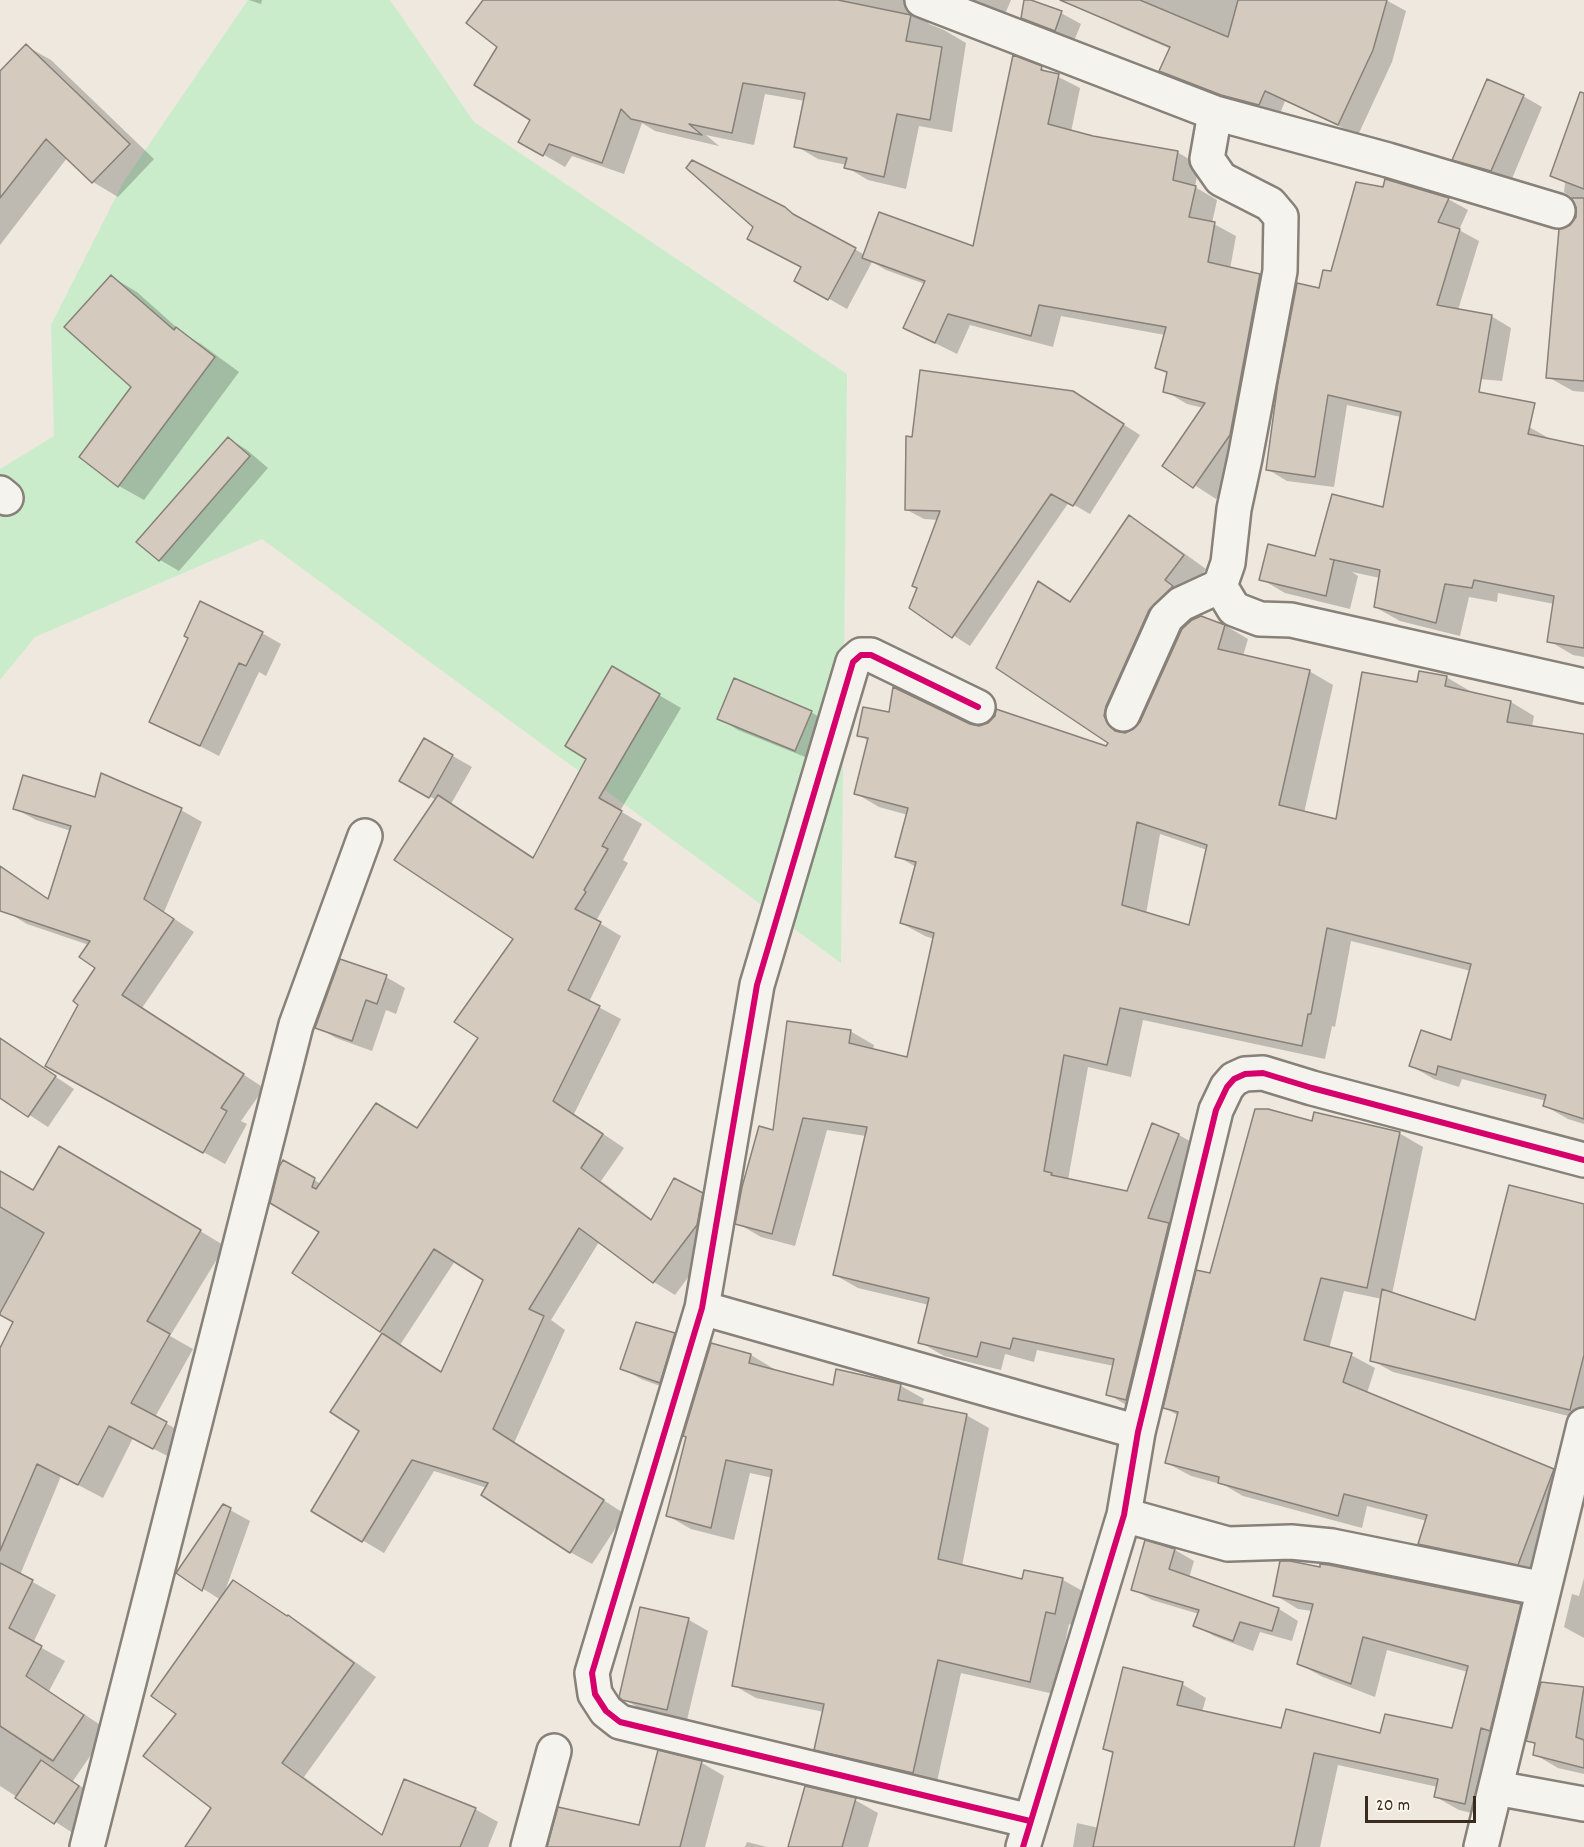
<!DOCTYPE html>
<html>
<head>
<meta charset="utf-8">
<style>
  body { margin:0 }
  #map { position:relative; width:1584px; height:1847px; overflow:hidden; background:#eee8de; font-family:Dekko,sans-serif }
  canvas { display:block }
  .scale { position:absolute; left:1365px; top:1796px; width:111px; height:27px; box-sizing:border-box; border:3px solid #3b2a1e; border-top:0; padding-left:8px; font-size:18px; line-height:21px; white-space:nowrap; color:#3b2a1e; -webkit-text-stroke:4px #fbf7ec; paint-order:stroke }
</style>
</head>
<body>
<div id="map">
<canvas width="1584" height="1847"></canvas>
<div class="scale">20 m</div>
</div>
<script>
const ctx = document.querySelector('canvas').getContext('2d');
ctx.lineJoin = 'round';
function fillPath(path, color) { ctx.fillStyle = color; ctx.fill(path, 'evenodd'); }
const shape = rows => new Path2D(rows.map(r => 'M' + r).join(''));
function trace(path, color, width, dash) { ctx.strokeStyle = color; ctx.lineWidth = width; ctx.lineCap = dash ? 'butt' : 'round'; ctx.setLineDash(dash || []); ctx.stroke(path); }
const green = shape([
  [248,0,390,0,474,122,847,374,841,963,262,539,35,637,0,680,0,469,54,436,51,325,124,181]
]);
const shadow = shape([
  [249,0,262,0,261,4],
  [484,0,909,0,925,17,929,24,944,30,966,43,952,132,919,126,906,189,868,180,846,167,847,165,818,159,796,146,805,101,765,94,754,145,706,135,719,146,655,131,642,123,624,174,572,156,565,167,520,141,532,119,499,46],
  [968,0,1011,0,1005,14],
  [1026,0,1061,13,1081,24,1074,41,1042,28,1022,17],
  [1107,0,1386,0,1406,11,1392,62,1358,135,1285,101,1279,116,1242,106,1180,82,1161,71,1171,49,1120,27,1101,16],
  [26,46,51,60,154,159,118,197,93,182,67,158,0,245,0,73],
  [1041,68,1080,88,1071,132,1177,152,1199,165,1195,187,1217,200,1212,223,1236,236,1230,269,1260,276,1281,288,1251,448,1216,499,1165,466,1204,408,1187,404,1165,391,1168,374,1157,368,1165,335,1061,316,1053,347,970,325,957,354,905,328,925,284,886,270,872,262,847,309,796,280,803,268,784,208,810,224,865,255,974,248],
  [1523,96,1542,107,1511,181,1473,170,1454,159],
  [1584,144,1584,392,1573,391,1548,377,1571,226,1578,216,1578,207,1573,198,1564,192,1565,183,1552,176],
  [1448,199,1468,210,1459,230,1479,241,1458,310,1491,316,1511,328,1502,381,1414,373,1529,427,1554,441,1584,447,1584,657,1573,655,1549,641,1554,604,1498,593,1497,602,1469,597,1460,636,1400,621,1375,607,1380,578,1352,572,1358,576,1350,609,1285,593,1261,579,1316,558,1384,509,1401,417,1347,405,1334,487,1287,481,1267,469,1320,290,1332,273],
  [112,277,137,292,185,335,201,344,239,372,144,500,119,486,81,457,133,387],
  [1090,403,1140,435,1090,514,1069,502,970,646,911,608,938,520,924,519,907,510],
  [228,438,247,450,268,468,179,571,160,560,139,542],
  [1130,517,1153,531,1206,569,1187,595,1172,624,1129,720,1129,733,1141,723,1201,617,1221,623,1248,639,1243,656,1309,671,1333,685,1304,813,1337,821,1418,684,1446,677,1470,691,1469,693,1511,702,1534,716,1532,727,1584,736,1584,1124,1568,1119,1545,1106,1546,1101,1462,1079,1459,1087,1434,1079,1411,1066,1452,1042,1471,971,1351,941,1335,1027,1332,1026,1325,1059,1143,1020,1131,1077,1088,1067,1068,1180,1128,1192,1153,1125,1179,1135,1202,1148,1131,1408,1108,1394,1114,1366,1037,1350,1034,1362,1005,1354,1001,1370,944,1356,920,1342,929,1305,858,1288,835,1275,866,1136,827,1130,795,1246,761,1237,737,1223,774,1132,850,1031,874,1045,873,1050,908,1058,934,939,925,936,901,923,916,867,897,856,908,815,879,807,855,793,869,741,858,735,970,725,1107,748,1110,743,1039,583,1071,602],
  [1160,834,1207,850,1190,927,1146,914],
  [262,633,281,644,266,676,259,672,219,756,151,721],
  [613,668,681,708,620,811,642,824,623,860,628,863,596,921,621,936,589,1002,621,1019,574,1114,624,1148,601,1181,653,1220,702,1194,724,1206,718,1237,675,1295,654,1282,599,1242,551,1320,565,1330,514,1443,625,1514,592,1564,570,1552,487,1488,434,1471,384,1553,313,1511,361,1431,332,1412,384,1333,294,1272,321,1231,284,1162,321,1184,418,1130,480,1038,516,939,436,800,401,780,425,740,472,767,451,804,534,858,588,759],
  [455,1261,485,1279,442,1372,400,1345],
  [734,680,811,712,831,724,815,761,738,730,719,718],
  [96,799,181,810,202,822,164,912,194,932,142,1008,264,1088,241,1121,247,1124,225,1164,68,1077,80,1004,97,968,89,945,27,924,0,908,0,867,49,899,71,831,36,820,14,808],
  [386,977,405,988,396,1014,386,1010,372,1051,336,1038,317,1027],
  [8,1045,74,1089,48,1127,0,1096,0,1056],
  [1313,1123,1399,1133,1423,1147,1392,1294,1476,1322,1584,1205,1584,1420,1393,1372,1371,1360,1382,1299,1344,1291,1329,1349,1351,1355,1375,1368,1367,1393,1553,1470,1577,1484,1542,1577,1443,1557,1420,1544,1427,1521,1367,1506,1362,1528,1243,1496,1224,1485,1191,1476,1167,1463,1179,1416,1165,1408,1211,1275],
  [84,1161,225,1246,170,1336,193,1349,155,1417,190,1437,177,1461,133,1438,103,1498,61,1476,20,1575,56,1595,33,1643,65,1661,49,1691,108,1730,73,1781,102,1801,79,1837,0,1786,0,1351,15,1322,0,1314,0,1201,33,1192],
  [674,1334,694,1345,679,1393,641,1379,621,1368],
  [712,1345,751,1355,774,1369,774,1371,834,1387,893,1383,901,1386,924,1399,922,1406,966,1415,989,1428,962,1566,1023,1581,1025,1572,1063,1580,1086,1593,1078,1627,1069,1624,1054,1694,961,1673,936,1786,839,1762,816,1749,824,1712,756,1698,733,1685,773,1478,750,1473,734,1540,691,1529,668,1516],
  [230,1510,250,1521,224,1594,234,1582,311,1630,376,1677,304,1777,383,1835,475,1809,498,1822,488,1847,187,1847,213,1808,178,1714,221,1600,178,1573],
  [1175,1550,1194,1561,1189,1578,1279,1609,1298,1621,1292,1641,1260,1632,1253,1651,1214,1636,1195,1625,1199,1614,1152,1600,1133,1589],
  [1584,1578,1584,1638,1564,1627,1572,1594,1579,1596],
  [1275,1595,1521,1605,1544,1619,1488,1817,1459,1810,1436,1797,1438,1787,1338,1765,1320,1847,1073,1847,1077,1823,1099,1828,1114,1754,1104,1749,1182,1684,1206,1698,1202,1712,1282,1730,1381,1735,1453,1730,1468,1672,1387,1650,1375,1697,1323,1677,1299,1664,1312,1611,1298,1609],
  [689,1620,708,1631,687,1720,643,1710,623,1699],
  [1542,1683,1584,1688,1584,1774,1558,1768,1534,1754,1536,1745,1528,1740],
  [659,1752,702,1763,724,1776,705,1847,549,1847,640,1826],
  [855,1800,878,1813,868,1847,789,1847],
  [747,1842,767,1847,745,1847]
]);
const building = shape([
  [483,0,838,0,911,15,906,41,942,47,930,120,897,114,884,177,844,168,847,158,794,147,805,93,743,83,732,133,689,124,702,135,631,119,621,109,602,163,549,144,543,156,518,142,530,120,474,85,497,47,466,23,483,0],
  [1024,0,1031,0,1062,11,1055,31,1021,18,1024,0],
  [1060,0,1140,0,1228,37,1238,0,1387,0,1373,50,1338,125,1265,91,1259,105,1221,95,1159,71,1170,47,1060,0],
  [26,44,130,144,92,183,46,139,0,198,0,71,26,44],
  [1013,55,1042,66,1041,70,1059,74,1048,124,1093,136,1178,151,1173,180,1196,186,1189,217,1215,222,1208,262,1260,274,1230,435,1193,488,1162,466,1205,403,1163,392,1167,372,1155,368,1166,327,1039,305,1031,336,948,314,935,343,903,328,925,281,862,258,879,212,973,246,1013,55],
  [1487,79,1524,95,1491,171,1452,160,1487,79],
  [1580,92,1584,93,1584,189,1550,176,1580,92],
  [692,160,785,207,793,214,856,248,828,300,794,281,801,267,747,239,753,227,686,168,692,160],
  [1385,179,1449,198,1438,222,1460,229,1437,305,1492,315,1479,392,1535,403,1528,434,1584,446,1584,648,1547,642,1554,596,1474,580,1472,588,1445,584,1436,623,1374,607,1380,570,1330,559,1334,560,1326,596,1259,580,1268,544,1315,556,1332,494,1383,507,1401,412,1328,395,1315,477,1266,470,1278,382,1297,283,1319,288,1323,270,1331,271,1356,182,1383,187,1385,179],
  [1571,198,1584,198,1584,381,1546,378,1559,229,1570,225,1576,217,1576,207,1571,198],
  [111,275,174,330,176,327,215,357,118,487,79,457,131,387,64,327,111,275],
  [920,370,1073,391,1124,424,1073,506,1051,494,952,638,909,608,917,588,912,586,940,511,905,510,906,436,912,437,920,370],
  [228,437,250,456,159,561,136,542,228,437],
  [1129,515,1184,555,1165,580,1173,586,1149,610,1106,706,1104,716,1108,724,1115,731,1125,733,1133,729,1140,722,1182,629,1192,620,1201,616,1225,625,1218,649,1310,670,1279,805,1336,819,1362,672,1417,682,1419,671,1447,676,1445,686,1511,701,1507,722,1584,734,1584,1119,1543,1106,1546,1095,1438,1066,1436,1075,1409,1066,1421,1030,1451,1040,1471,964,1327,928,1311,1014,1308,1014,1302,1046,1120,1008,1107,1065,1064,1055,1044,1171,1052,1173,1051,1175,1127,1191,1152,1123,1179,1134,1148,1218,1169,1223,1126,1400,1106,1395,1114,1359,1013,1338,1010,1349,981,1342,977,1357,918,1343,929,1298,833,1275,867,1127,803,1118,772,1234,735,1224,742,1187,759,1126,773,1130,787,1021,851,1030,849,1043,907,1057,934,933,900,923,916,862,895,857,908,808,854,794,868,738,857,736,863,707,889,712,893,687,970,724,979,726,988,723,995,716,996,709,1106,746,1108,743,996,668,1038,581,1070,602,1129,515],
  [1137,822,1207,845,1189,925,1122,905,1137,822],
  [200,601,263,632,246,666,239,663,200,746,149,722,188,638,184,636,200,601],
  [612,666,660,694,599,798,622,811,602,846,608,849,584,890,586,892,575,909,601,922,568,990,600,1006,553,1101,603,1134,581,1168,651,1220,674,1178,703,1193,697,1225,653,1283,579,1228,529,1309,544,1316,493,1429,604,1500,570,1553,481,1495,488,1483,412,1460,362,1542,311,1511,359,1431,330,1412,382,1333,441,1372,483,1280,434,1249,380,1332,292,1273,319,1232,270,1203,279,1167,283,1160,315,1178,312,1187,316,1189,376,1103,417,1128,478,1038,454,1022,513,939,394,860,438,795,533,858,586,759,565,746,612,666],
  [734,678,812,711,795,751,717,719,734,678],
  [424,738,453,755,429,798,399,781,424,738],
  [101,773,182,808,144,899,174,919,122,995,244,1074,221,1108,227,1111,203,1153,45,1066,78,1005,73,1001,95,968,79,957,90,941,0,911,0,866,48,899,71,826,13,809,23,775,95,797,101,773],
  [340,959,387,975,377,1004,366,1000,352,1041,315,1028,340,959],
  [0,1038,56,1076,28,1117,0,1098,0,1038],
  [1255,1109,1268,1109,1312,1121,1314,1112,1400,1132,1367,1288,1321,1278,1304,1340,1352,1353,1343,1382,1554,1469,1518,1565,1418,1544,1427,1515,1344,1494,1338,1516,1218,1483,1219,1477,1165,1463,1178,1412,1163,1408,1196,1270,1210,1273,1255,1109],
  [59,1146,201,1230,147,1321,170,1334,131,1403,167,1422,153,1449,109,1426,78,1485,37,1464,0,1551,0,1348,13,1322,0,1315,0,1313,44,1233,0,1207,0,1171,33,1190,59,1146],
  [1509,1185,1584,1204,1584,1355,1570,1410,1370,1361,1382,1289,1475,1320,1509,1185],
  [636,1322,675,1333,660,1383,620,1369,636,1322],
  [711,1343,751,1354,749,1363,833,1385,836,1369,893,1382,901,1384,898,1400,967,1414,938,1559,1022,1579,1024,1570,1063,1578,1055,1614,1046,1612,1030,1682,938,1660,913,1773,814,1750,824,1704,732,1686,772,1470,726,1460,711,1528,666,1516,686,1437,683,1436,711,1343],
  [223,1504,231,1508,202,1591,176,1573,223,1504],
  [1145,1540,1175,1549,1169,1569,1279,1608,1272,1631,1240,1622,1233,1641,1193,1626,1199,1610,1131,1590,1145,1540],
  [1280,1561,1290,1561,1320,1567,1320,1564,1329,1565,1521,1604,1490,1731,1481,1728,1465,1804,1434,1797,1438,1779,1314,1753,1294,1847,1093,1847,1113,1752,1103,1749,1123,1667,1183,1682,1177,1705,1281,1728,1286,1709,1380,1733,1385,1714,1452,1728,1468,1666,1363,1637,1351,1684,1297,1664,1313,1604,1273,1596,1280,1561],
  [0,1563,33,1580,9,1628,42,1646,26,1676,84,1715,53,1761,0,1726,0,1563],
  [233,1580,287,1616,288,1615,354,1663,282,1763,382,1835,404,1779,476,1808,460,1847,185,1847,211,1808,143,1756,176,1714,151,1696,233,1580],
  [640,1607,689,1618,667,1710,622,1700,619,1697,640,1607],
  [1541,1682,1584,1687,1576,1737,1584,1740,1584,1768,1533,1755,1535,1743,1526,1741,1541,1682],
  [658,1750,702,1761,680,1847,547,1847,558,1807,639,1825,658,1750],
  [41,1760,79,1786,54,1824,15,1798,41,1760],
  [805,1786,856,1798,842,1847,788,1847,805,1786]
]);
const minor = shape([
  [922,0,1215,113,1388,160,1558,211],
  [0,493,6,498],
  [1220,586,1234,609,1260,619,1291,620,1584,686],
  [978,707,871,655,861,655,853,662,757,985,702,1308,592,1673,595,1694,606,1711,620,1722,1030,1821],
  [1123,714,1166,618,1181,604,1220,586,1228,563,1234,509,1245,458,1280,271,1281,217,1270,204,1221,179,1207,159,1215,113],
  [702,1308,1138,1432],
  [1124,1515,1228,1544,1291,1542,1332,1546,1544,1589],
  [1496,1788,1584,1804],
  [87,1847,296,1025,365,836],
  [528,1847,554,1751],
  [1023,1847,1124,1515,1138,1432,1216,1110,1227,1087,1234,1079,1245,1074,1263,1073,1312,1088,1584,1160],
  [1481,1847,1584,1425]
]);
const cycleway = shape([
  [978,707,871,655,861,655,853,662,757,985,702,1308,592,1673,595,1694,606,1711,620,1722,1030,1821],
  [1023,1847,1124,1515,1138,1432,1216,1110,1227,1087,1234,1079,1245,1074,1263,1073,1312,1088,1584,1160]
]);
fillPath(green, '#caeccb');
fillPath(shadow, '#0003');
fillPath(building, '#d4cabe');
trace(building, '#878179', 1.5);
trace(minor, '#878179', 38);
trace(minor, '#f5f3ee', 33);
trace(cycleway, '#d6006c', 6);
</script>
</body>
</html>
